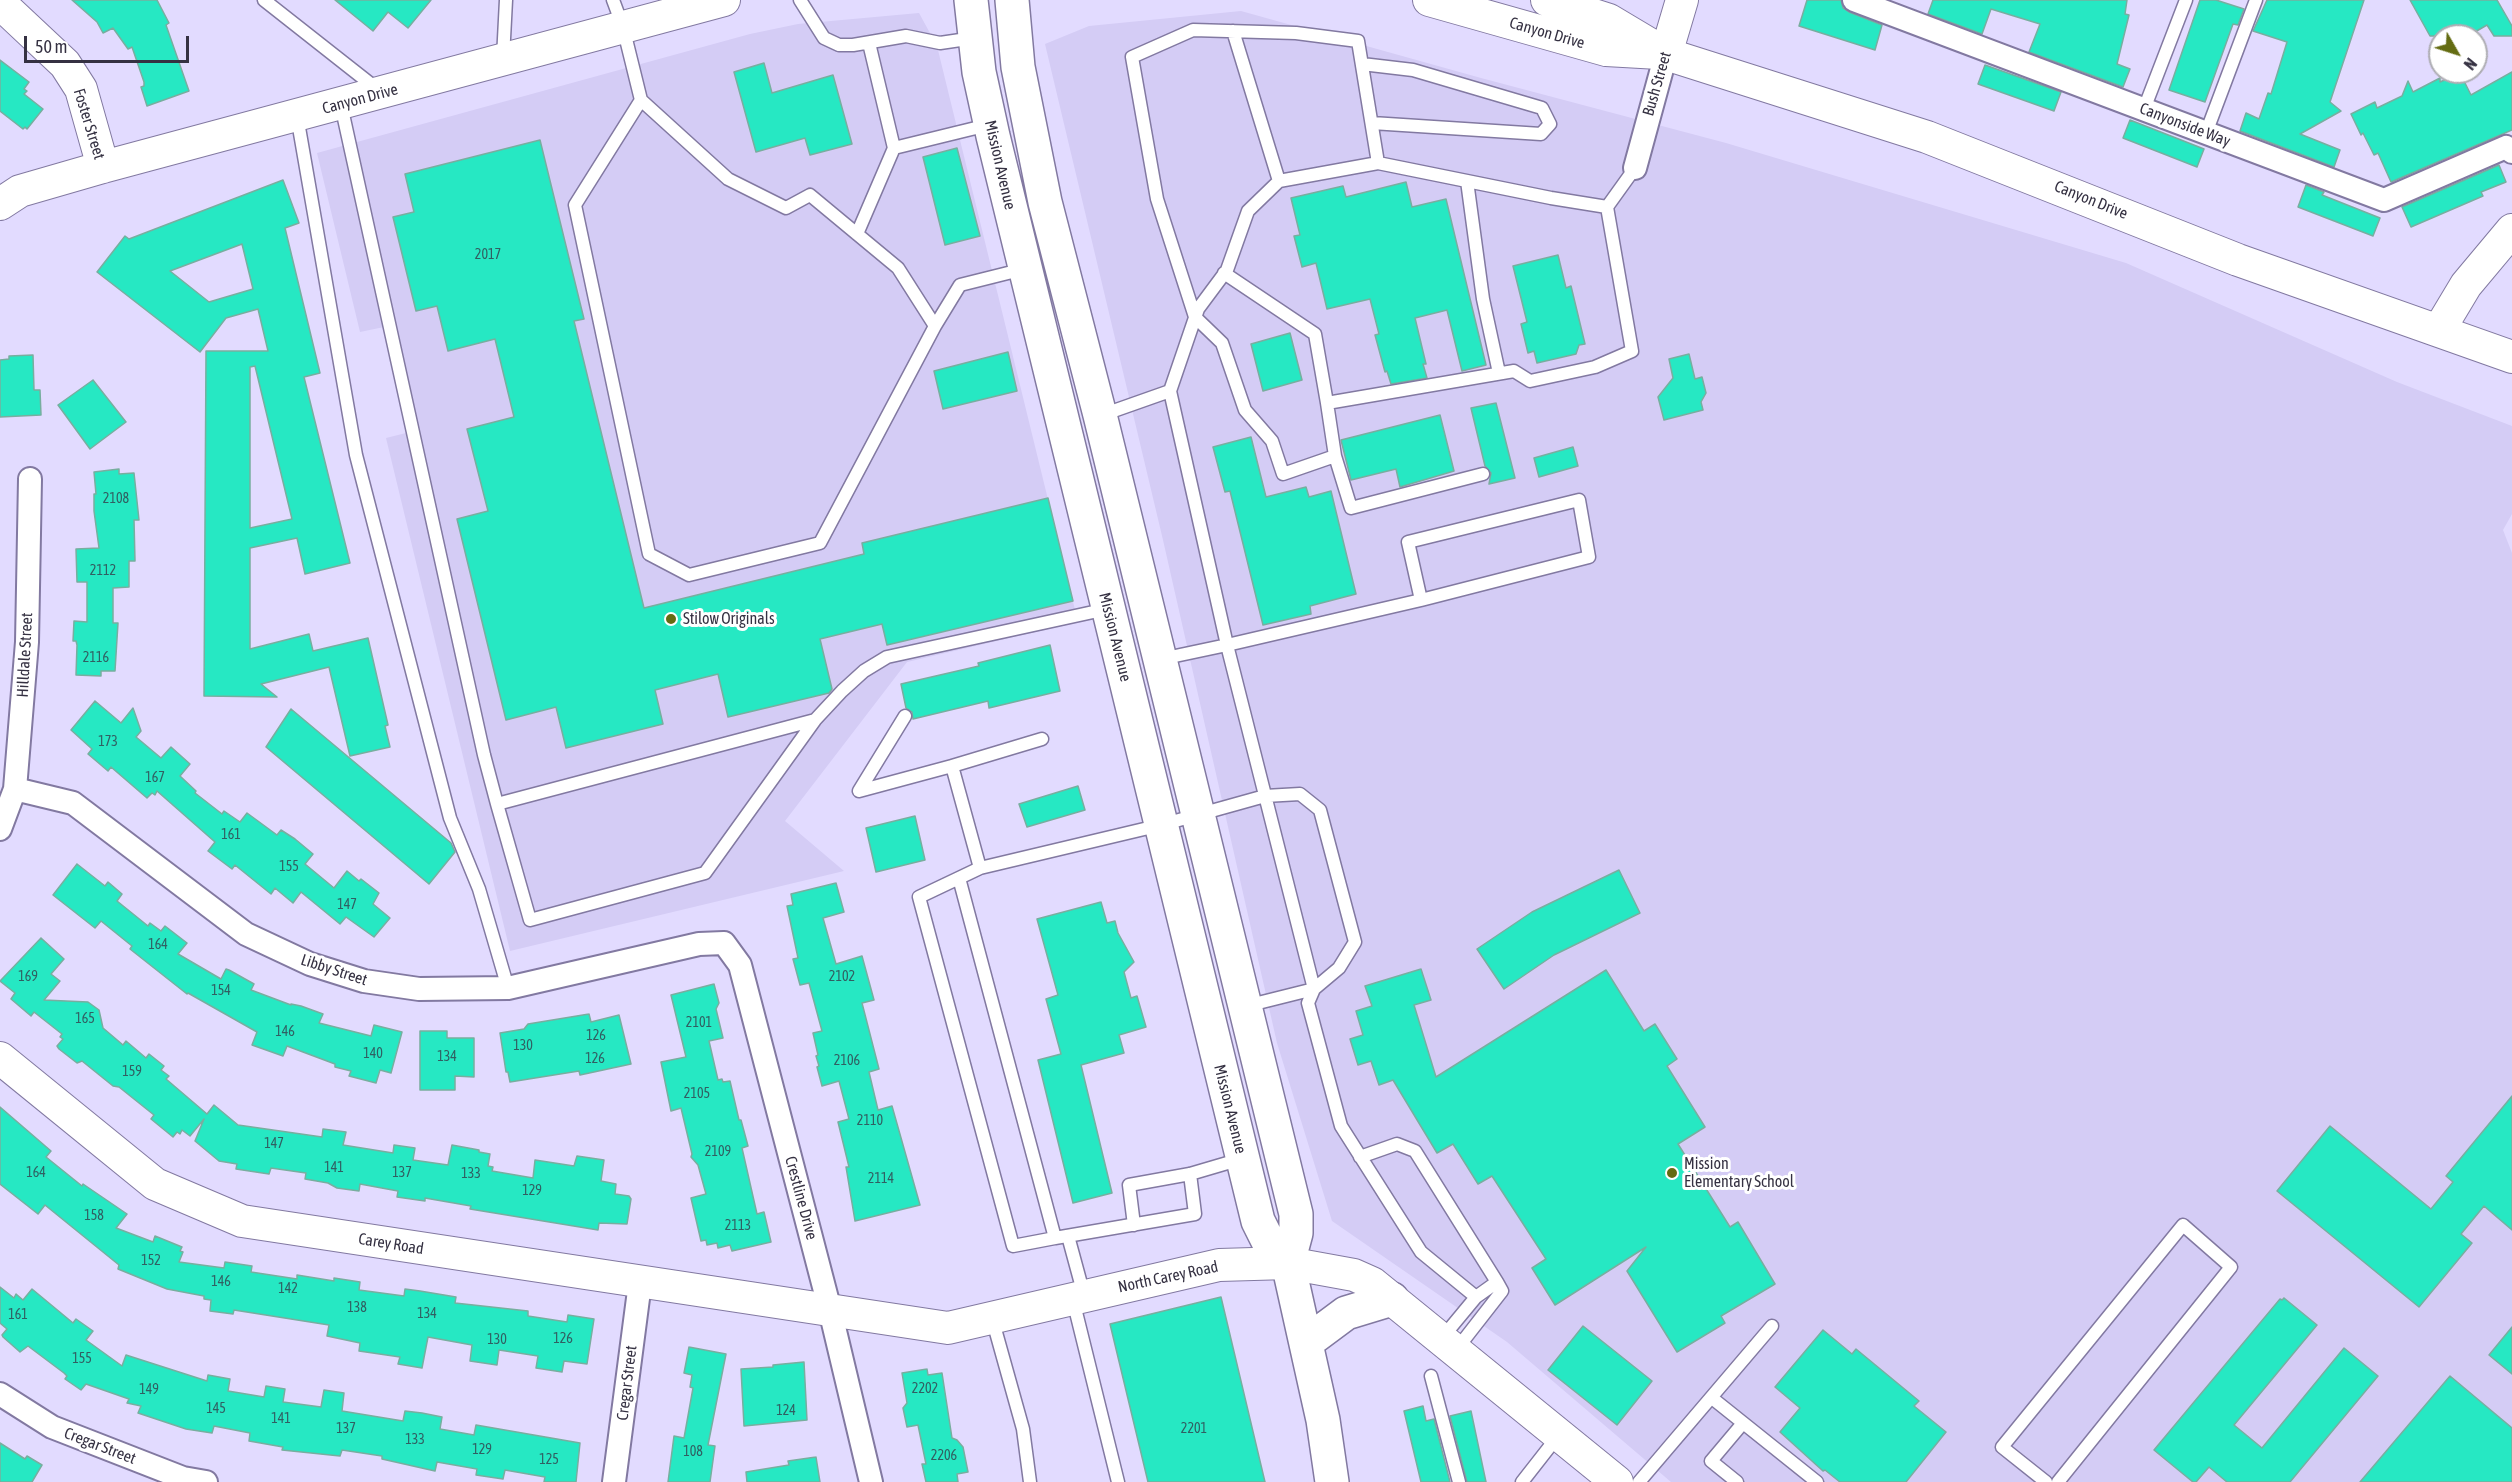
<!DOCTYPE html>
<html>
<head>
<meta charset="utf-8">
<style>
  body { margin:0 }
  #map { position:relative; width:2512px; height:1482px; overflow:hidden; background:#e2dbff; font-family:"Asap Condensed",sans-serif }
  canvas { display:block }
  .north { position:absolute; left:2428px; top:24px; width:60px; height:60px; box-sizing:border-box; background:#fff; border:2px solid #aeadb3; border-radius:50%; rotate:129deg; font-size:16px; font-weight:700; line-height:24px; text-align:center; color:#353142 }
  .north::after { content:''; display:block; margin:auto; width:21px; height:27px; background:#646c12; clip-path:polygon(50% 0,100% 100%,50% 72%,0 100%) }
  .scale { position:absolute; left:24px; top:36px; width:165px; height:27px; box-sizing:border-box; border:3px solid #353142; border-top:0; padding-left:8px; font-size:18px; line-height:21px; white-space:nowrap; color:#353142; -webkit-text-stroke:4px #fff; paint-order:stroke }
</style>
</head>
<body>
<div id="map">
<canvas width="2512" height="1482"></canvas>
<div class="north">N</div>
<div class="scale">50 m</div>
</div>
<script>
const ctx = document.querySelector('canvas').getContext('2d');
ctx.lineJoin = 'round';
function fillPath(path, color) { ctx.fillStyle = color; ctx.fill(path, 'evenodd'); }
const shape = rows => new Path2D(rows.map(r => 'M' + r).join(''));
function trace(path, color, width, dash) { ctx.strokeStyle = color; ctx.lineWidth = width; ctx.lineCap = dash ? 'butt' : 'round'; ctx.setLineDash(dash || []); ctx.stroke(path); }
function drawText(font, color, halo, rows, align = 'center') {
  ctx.font = font + ' "Asap Condensed",sans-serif'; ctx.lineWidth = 6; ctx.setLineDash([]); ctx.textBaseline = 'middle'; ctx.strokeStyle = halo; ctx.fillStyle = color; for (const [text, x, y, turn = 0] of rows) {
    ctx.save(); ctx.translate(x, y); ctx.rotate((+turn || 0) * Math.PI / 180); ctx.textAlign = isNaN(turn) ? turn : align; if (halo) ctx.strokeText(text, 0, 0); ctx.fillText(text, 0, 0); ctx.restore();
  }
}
const built = shape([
  [1241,11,1481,78,1726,143,2126,263,2397,382,2512,426,2512,514,2503,530,2512,553,2512,1482,1671,1482,1507,1342,1332,1221,1277,1043,1163,540,1045,44,1089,26],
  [919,13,937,46,1078,622,907,662,785,821,844,871,510,951,386,438,410,432,384,327,360,332,317,153,750,34,798,24]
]);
const building = shape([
  [72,0,157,0,169,23,166,25,189,91,147,106,141,87,144,86,144,82,132,47,128,49,113,28,103,33,97,22,72,0],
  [335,0,431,0,408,28,388,12,373,31,335,0],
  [1807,0,1841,0,1843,8,1849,12,1882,25,1875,50,1799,26,1807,0],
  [1933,0,2127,0,2125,14,2129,15,2117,64,2130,69,2123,87,2029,52,2040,24,1991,9,1982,34,1928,14,1933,0],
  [2200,0,2216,0,2244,9,2238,25,2233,24,2205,102,2169,90,2200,0],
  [2267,0,2364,0,2330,102,2341,111,2300,134,2340,150,2334,167,2240,131,2246,113,2259,119,2268,93,2271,94,2287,42,2253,31,2267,0],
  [2410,0,2497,0,2512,26,2512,36,2494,36,2487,25,2468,36,2430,36,2410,0],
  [0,60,29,82,24,89,27,91,24,94,43,109,27,129,25,127,23,129,0,111,0,60],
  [764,63,772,93,833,75,852,144,810,155,805,138,756,152,734,72,764,63],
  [1985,65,2061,92,2054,111,1978,84,1985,65],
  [2512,72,2512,130,2391,182,2378,153,2374,155,2363,133,2361,135,2351,114,2375,102,2377,108,2402,96,2408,81,2413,92,2440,78,2440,82,2460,73,2471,95,2512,72],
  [2130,120,2204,149,2197,167,2123,138,2130,120],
  [540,140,584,319,574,321,644,608,864,554,862,543,1048,498,1073,601,887,645,882,624,820,639,832,689,829,693,728,717,718,674,655,690,663,724,566,748,556,707,506,720,457,519,488,511,467,429,514,417,495,339,448,351,437,306,416,311,393,217,414,212,405,174,540,140],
  [957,148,980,236,945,245,923,157,957,148],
  [2499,165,2506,182,2481,192,2483,196,2411,227,2402,207,2499,165],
  [283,180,299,223,285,228,320,373,304,377,350,563,305,574,297,538,250,548,250,649,309,634,313,651,368,638,388,725,385,726,390,747,350,756,329,667,261,684,277,697,204,696,206,351,268,351,258,309,226,318,200,352,97,272,125,236,129,239,283,180],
  [242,244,253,289,209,302,170,271,242,244],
  [255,366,292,519,250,528,250,367,255,366],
  [1406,182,1412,207,1446,199,1486,365,1462,371,1447,310,1415,318,1426,364,1423,364,1427,378,1391,384,1387,371,1385,372,1375,335,1379,334,1370,299,1327,309,1316,263,1302,267,1294,236,1300,235,1291,198,1343,186,1346,197,1406,182],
  [2306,185,2324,192,2322,195,2380,218,2373,236,2298,207,2306,185],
  [1558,255,1566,288,1571,286,1585,344,1579,345,1576,354,1537,363,1534,351,1528,353,1521,324,1527,322,1513,266,1558,255],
  [1290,333,1302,380,1263,391,1251,344,1290,333],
  [1008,352,1017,391,943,409,934,371,1008,352],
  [1689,354,1695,379,1702,377,1706,393,1701,402,1703,410,1664,420,1658,397,1673,378,1669,359,1689,354],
  [33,355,34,390,40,390,41,415,0,417,0,360,9,359,9,356,33,355],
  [93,380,126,422,90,449,58,405,93,380],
  [1496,403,1515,478,1489,484,1491,473,1485,466,1471,408,1496,403],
  [1440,415,1454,471,1400,487,1396,469,1351,480,1341,440,1440,415],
  [1251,437,1266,497,1306,487,1309,497,1331,491,1356,594,1310,606,1311,614,1263,625,1230,491,1225,492,1213,447,1251,437],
  [1573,447,1578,466,1539,477,1534,458,1573,447],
  [119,469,119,474,134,473,139,520,134,520,135,561,129,561,129,587,113,588,113,623,118,623,115,671,101,671,101,676,76,675,77,645,76,641,73,641,74,621,87,622,87,582,77,582,76,549,99,548,94,511,94,494,96,494,94,472,119,469],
  [1050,645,1060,691,989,708,988,701,913,719,912,712,906,708,901,684,979,666,978,663,1050,645],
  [95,701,121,723,133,708,141,731,136,737,161,758,171,747,190,764,180,776,196,791,195,793,222,814,224,811,240,822,247,813,277,835,281,830,295,839,313,854,305,864,334,888,347,871,359,881,361,879,379,893,373,904,390,918,374,937,346,917,340,924,301,892,293,903,275,888,271,894,235,865,232,869,208,851,215,842,157,791,155,795,152,793,147,798,111,767,108,771,88,754,92,749,71,730,95,701],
  [291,709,451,843,455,852,429,884,266,747,291,709],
  [1078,786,1085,810,1027,827,1019,804,1078,786],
  [915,816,925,860,876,872,866,828,915,816],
  [77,864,105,886,108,882,122,894,117,901,148,926,150,923,161,931,165,926,187,943,178,954,221,979,226,969,229,970,254,984,251,990,291,1005,291,1004,301,1006,323,1014,319,1023,371,1036,374,1025,402,1032,391,1073,380,1070,376,1083,349,1076,351,1071,335,1067,335,1064,287,1046,283,1056,252,1045,257,1032,188,993,187,994,130,949,132,946,101,921,95,928,53,895,77,864],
  [1619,870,1640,913,1554,955,1504,989,1477,949,1532,912,1619,870],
  [836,883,844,912,823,918,836,964,862,956,874,1000,862,1003,879,1069,869,1072,878,1110,892,1106,920,1205,855,1221,846,1167,849,1167,838,1122,849,1119,839,1081,822,1086,817,1067,819,1066,816,1056,818,1055,813,1033,822,1031,809,983,800,985,793,959,798,958,787,906,793,905,791,894,836,883],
  [1101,902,1107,923,1115,921,1118,933,1134,962,1124,972,1131,998,1137,996,1146,1027,1119,1035,1124,1053,1081,1065,1112,1193,1073,1203,1038,1060,1061,1054,1046,999,1058,995,1037,919,1101,902],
  [41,938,64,959,51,974,60,981,44,1000,88,1002,99,1010,103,1028,123,1045,126,1041,146,1058,149,1054,164,1066,161,1070,169,1076,166,1079,207,1114,214,1105,238,1125,322,1137,323,1129,346,1132,343,1145,393,1153,394,1145,415,1148,413,1160,448,1165,452,1145,479,1150,479,1152,490,1154,488,1166,493,1167,492,1171,533,1178,535,1160,574,1166,577,1156,604,1160,601,1181,616,1184,615,1194,629,1196,631,1199,627,1224,599,1223,598,1230,470,1209,471,1206,425,1198,425,1201,397,1197,398,1191,360,1184,359,1191,337,1188,328,1183,305,1179,306,1173,271,1168,269,1174,236,1169,237,1164,219,1161,195,1141,204,1119,190,1136,182,1130,180,1134,177,1132,173,1137,151,1119,154,1115,119,1087,113,1086,82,1061,77,1063,59,1049,57,1046,63,1039,60,1037,62,1034,34,1012,31,1016,11,999,15,993,0,981,41,938],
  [1421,969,1431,1000,1414,1005,1436,1077,1606,970,1644,1031,1655,1024,1677,1059,1667,1066,1705,1127,1678,1144,1730,1227,1738,1222,1775,1284,1721,1316,1725,1323,1677,1352,1627,1271,1646,1247,1555,1305,1532,1268,1546,1259,1492,1176,1478,1184,1453,1144,1437,1153,1393,1080,1379,1085,1371,1061,1358,1065,1350,1039,1363,1035,1356,1011,1372,1006,1365,986,1421,969],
  [714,984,719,1003,716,1009,723,1038,709,1041,718,1080,722,1079,723,1082,730,1081,739,1120,741,1120,748,1146,742,1148,757,1214,764,1212,771,1242,732,1251,730,1245,718,1248,717,1243,707,1245,706,1240,701,1241,691,1198,706,1194,698,1165,691,1157,692,1154,681,1108,671,1111,661,1062,686,1057,671,995,714,984],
  [589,1014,591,1022,619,1015,631,1064,580,1075,579,1071,510,1082,508,1072,506,1072,500,1033,524,1029,528,1024,589,1014],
  [420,1031,447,1031,447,1038,474,1038,474,1077,455,1076,455,1090,420,1090,420,1031],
  [2512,1096,2512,1230,2484,1206,2461,1234,2472,1243,2419,1307,2277,1191,2330,1126,2431,1209,2453,1182,2446,1176,2512,1096],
  [0,1107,51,1151,46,1157,82,1186,83,1184,127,1214,116,1228,153,1242,155,1236,182,1247,180,1251,183,1252,179,1262,224,1268,225,1262,252,1266,251,1272,297,1279,297,1275,334,1281,334,1278,360,1282,359,1290,404,1296,405,1289,420,1291,456,1297,455,1303,528,1311,528,1316,567,1322,568,1315,594,1319,587,1364,564,1361,562,1372,536,1368,538,1356,499,1350,497,1365,470,1361,472,1345,428,1337,422,1368,398,1364,400,1357,359,1351,360,1343,327,1336,329,1325,234,1310,233,1314,210,1311,211,1300,204,1299,204,1296,167,1289,118,1269,119,1265,45,1205,38,1214,0,1184,0,1107],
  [0,1287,14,1298,16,1294,23,1300,32,1289,73,1323,76,1319,93,1331,86,1340,122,1366,126,1355,207,1381,208,1375,230,1379,228,1391,264,1397,266,1386,285,1389,283,1402,321,1407,324,1390,344,1393,342,1411,403,1421,405,1411,422,1413,442,1417,440,1429,474,1435,476,1425,580,1443,576,1482,544,1482,545,1477,505,1470,503,1479,476,1475,477,1469,437,1462,435,1471,382,1459,382,1456,342,1450,340,1456,282,1450,283,1447,249,1441,250,1433,214,1426,212,1433,186,1429,138,1413,141,1406,127,1403,129,1399,86,1384,81,1390,65,1379,67,1376,64,1373,28,1346,20,1352,3,1337,2,1335,7,1329,0,1323,0,1287],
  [1221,1297,1265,1482,1148,1482,1110,1324,1221,1297],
  [2284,1298,2317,1325,2234,1425,2262,1448,2344,1348,2378,1376,2290,1482,2227,1482,2209,1467,2196,1482,2193,1482,2154,1450,2280,1299,2282,1300,2284,1298],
  [1583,1326,1652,1381,1617,1425,1548,1370,1583,1326],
  [2512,1327,2512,1374,2489,1355,2512,1327],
  [1823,1330,1852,1354,1856,1349,1919,1401,1914,1406,1946,1432,1906,1482,1840,1482,1825,1470,1823,1471,1780,1432,1800,1408,1775,1387,1823,1330],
  [689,1347,726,1354,708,1445,715,1446,710,1482,668,1482,674,1436,684,1438,693,1388,690,1387,692,1375,684,1373,689,1347],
  [804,1362,807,1420,744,1426,741,1369,773,1367,773,1365,804,1362],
  [927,1369,928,1375,942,1373,952,1438,957,1440,963,1447,968,1472,957,1474,958,1482,926,1482,922,1464,926,1464,918,1425,907,1427,903,1408,907,1403,902,1373,927,1369],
  [2450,1376,2512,1428,2512,1482,2360,1482,2450,1376],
  [1423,1406,1426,1421,1434,1419,1450,1482,1421,1482,1404,1411,1423,1406],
  [1471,1411,1486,1482,1467,1482,1450,1416,1471,1411],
  [0,1443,25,1459,27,1456,42,1465,32,1482,0,1482,0,1443],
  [816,1457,820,1482,747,1482,746,1472,789,1465,788,1461,816,1457]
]);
const lane = shape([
  [264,0,377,89],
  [613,0,623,27,641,100,575,205,649,554,689,575,820,543,935,326,960,285,1024,269],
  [800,0,824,38,839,45,853,45,906,36,940,43,974,38],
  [1233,31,1279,181],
  [869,43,894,148,988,125],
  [503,58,506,0],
  [1362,64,1413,70,1542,108,1550,124,1541,134,1372,123],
  [641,100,728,179,786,208,810,195,898,268,935,326],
  [341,105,484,755,497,804,530,920,705,873,815,720,497,804],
  [2144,109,2186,0],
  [297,116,356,455,450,818,479,889,508,988],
  [2206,133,2256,0],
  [1378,163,1358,41,1296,33,1193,30,1132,57,1157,199,1195,317,1222,343,1245,410,1272,441,1283,474,1335,456,1327,403,1514,371,1530,381,1595,367,1632,351,1607,207],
  [1467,181,1483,299,1499,373],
  [857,234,894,148],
  [1224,273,1315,334,1327,403],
  [1170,391,1198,309,1227,270,1248,211,1279,181,1378,163,1551,198,1607,207,1635,168],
  [1102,415,1170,391,1227,645,1161,659],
  [1335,456,1351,508,1483,474],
  [1421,600,1408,542,1579,500,1589,557,1421,600,1227,645,1314,989,1308,1003,1341,1126,1421,1252,1476,1297,1442,1338],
  [905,716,859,791,952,766],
  [815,720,842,691,864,671,887,657,1107,609],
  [1042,739,952,766,980,868,1161,825,1265,796,1300,794,1320,810,1355,942,1339,968,1314,989,1246,1006],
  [959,878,1055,1238,1013,1246,919,897,959,878,980,868],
  [1360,1157,1397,1144,1415,1151,1497,1282,1502,1291,1456,1350],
  [1134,1225,1129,1185,1190,1174,1241,1159],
  [1068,1236,1084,1295],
  [1055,1238,1195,1214,1190,1174],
  [1476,1297,1497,1282],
  [1073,1300,1118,1482],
  [992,1318,1023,1429,1030,1482],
  [1431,1376,1459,1482],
  [1712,1398,1817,1482],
  [1522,1482,1558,1436],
  [1639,1482,1772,1326],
  [1737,1482,1711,1461,1743,1423],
  [2046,1482,2002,1447,2183,1225,2231,1267,2058,1482]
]);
const street = shape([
  [1854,0,2384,200,2506,147,2512,152],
  [1635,168,1666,54],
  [15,789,73,803,246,934,310,964,364,981,419,989,508,988,699,944,724,943,740,965,830,1310,871,1482],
  [0,829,15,789,27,642,30,479],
  [0,1394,52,1427,183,1478,206,1482],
  [614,1482,640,1283]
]);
const secondary = shape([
  [1429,0,1606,50,1659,53],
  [1547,0,1609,20,1666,54,1927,137,2238,260,2512,357],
  [0,3,65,64,81,89,103,167],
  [1666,54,1682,0],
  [0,204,20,191,103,167,724,0],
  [2439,330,2466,285,2512,230],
  [0,1058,155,1184,242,1221,948,1328,1219,1265,1288,1263,1354,1275,1372,1283,1617,1482]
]);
const primary = shape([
  [971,0,979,72,993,136,1258,1221,1268,1241,1288,1263],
  [1012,0,1018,67,1045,202,1100,415,1296,1214,1296,1233,1288,1263,1323,1420,1332,1482],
  [1307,1342,1346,1313,1392,1299]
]);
const markers = [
  [671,619,6,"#646c12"],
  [1672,1173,6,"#646c12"]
];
const numberNames = [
  ["2017",488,255],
  ["2108",116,499],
  ["2112",103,571],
  ["2116",96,658],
  ["173",108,742],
  ["167",155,778],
  ["161",231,835],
  ["155",289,867],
  ["147",347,905],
  ["164",158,945],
  ["169",28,977],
  ["2102",842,977],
  ["154",221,991],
  ["165",85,1019],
  ["2101",699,1023],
  ["146",285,1032],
  ["126",596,1036],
  ["130",523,1046],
  ["140",373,1054],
  ["134",447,1057],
  ["126",595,1059],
  ["2106",847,1061],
  ["159",132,1072],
  ["2105",697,1094],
  ["2110",870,1121],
  ["147",274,1144],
  ["2109",718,1152],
  ["141",334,1168],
  ["164",36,1173],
  ["137",402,1173],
  ["133",471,1174],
  ["2114",881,1179],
  ["129",532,1191],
  ["158",94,1216],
  ["2113",738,1226],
  ["152",151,1261],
  ["146",221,1282],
  ["142",288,1289],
  ["138",357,1308],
  ["134",427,1314],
  ["161",18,1315],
  ["126",563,1339],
  ["130",497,1340],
  ["155",82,1359],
  ["2202",925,1389],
  ["149",149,1390],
  ["145",216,1409],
  ["124",786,1411],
  ["141",281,1419],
  ["137",346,1429],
  ["2201",1194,1429],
  ["133",415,1440],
  ["129",482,1450],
  ["108",693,1452],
  ["2206",944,1456],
  ["125",549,1460]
];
const streetNames = [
  ["Canyon Drive",1547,33,16],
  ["Bush Street",1657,84,-74],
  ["Canyon Drive",360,99,-15],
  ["Foster Street",89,124,73],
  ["Canyonside Way",2185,125,21],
  ["Mission Avenue",1000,165,77],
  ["Canyon Drive",2091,200,22],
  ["Mission Avenue",1115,637,76],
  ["Hilldale Street",25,655,-87],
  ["Libby Street",334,970,18],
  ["Mission Avenue",1230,1109,76],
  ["Crestline Drive",801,1198,75],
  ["Carey Road",391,1244,9],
  ["North Carey Road",1168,1277,-12],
  ["Cregar Street",627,1383,-83],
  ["Cregar Street",100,1446,21]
];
const poiNames = [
  ["Stilow Originals",683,619],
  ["Mission",1684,1164],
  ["Elementary School",1684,1182]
];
fillPath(built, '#d4ccf5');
fillPath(building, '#26e8c3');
trace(building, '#78ae9f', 1.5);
trace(lane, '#8279a1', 15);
trace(street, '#8279a1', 26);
trace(secondary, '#8279a1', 34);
trace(primary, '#8279a1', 36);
trace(lane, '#fff', 12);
trace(street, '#fff', 22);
trace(secondary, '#fff', 32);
trace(primary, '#fff', 33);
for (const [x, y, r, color] of markers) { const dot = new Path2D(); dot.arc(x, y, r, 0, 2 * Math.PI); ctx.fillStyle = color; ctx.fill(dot); trace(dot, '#fff', 2); }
drawText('14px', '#315f62', null, numberNames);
drawText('16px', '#353142', '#fff', streetNames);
drawText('16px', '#353142', '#fff', poiNames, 'left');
</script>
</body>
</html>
